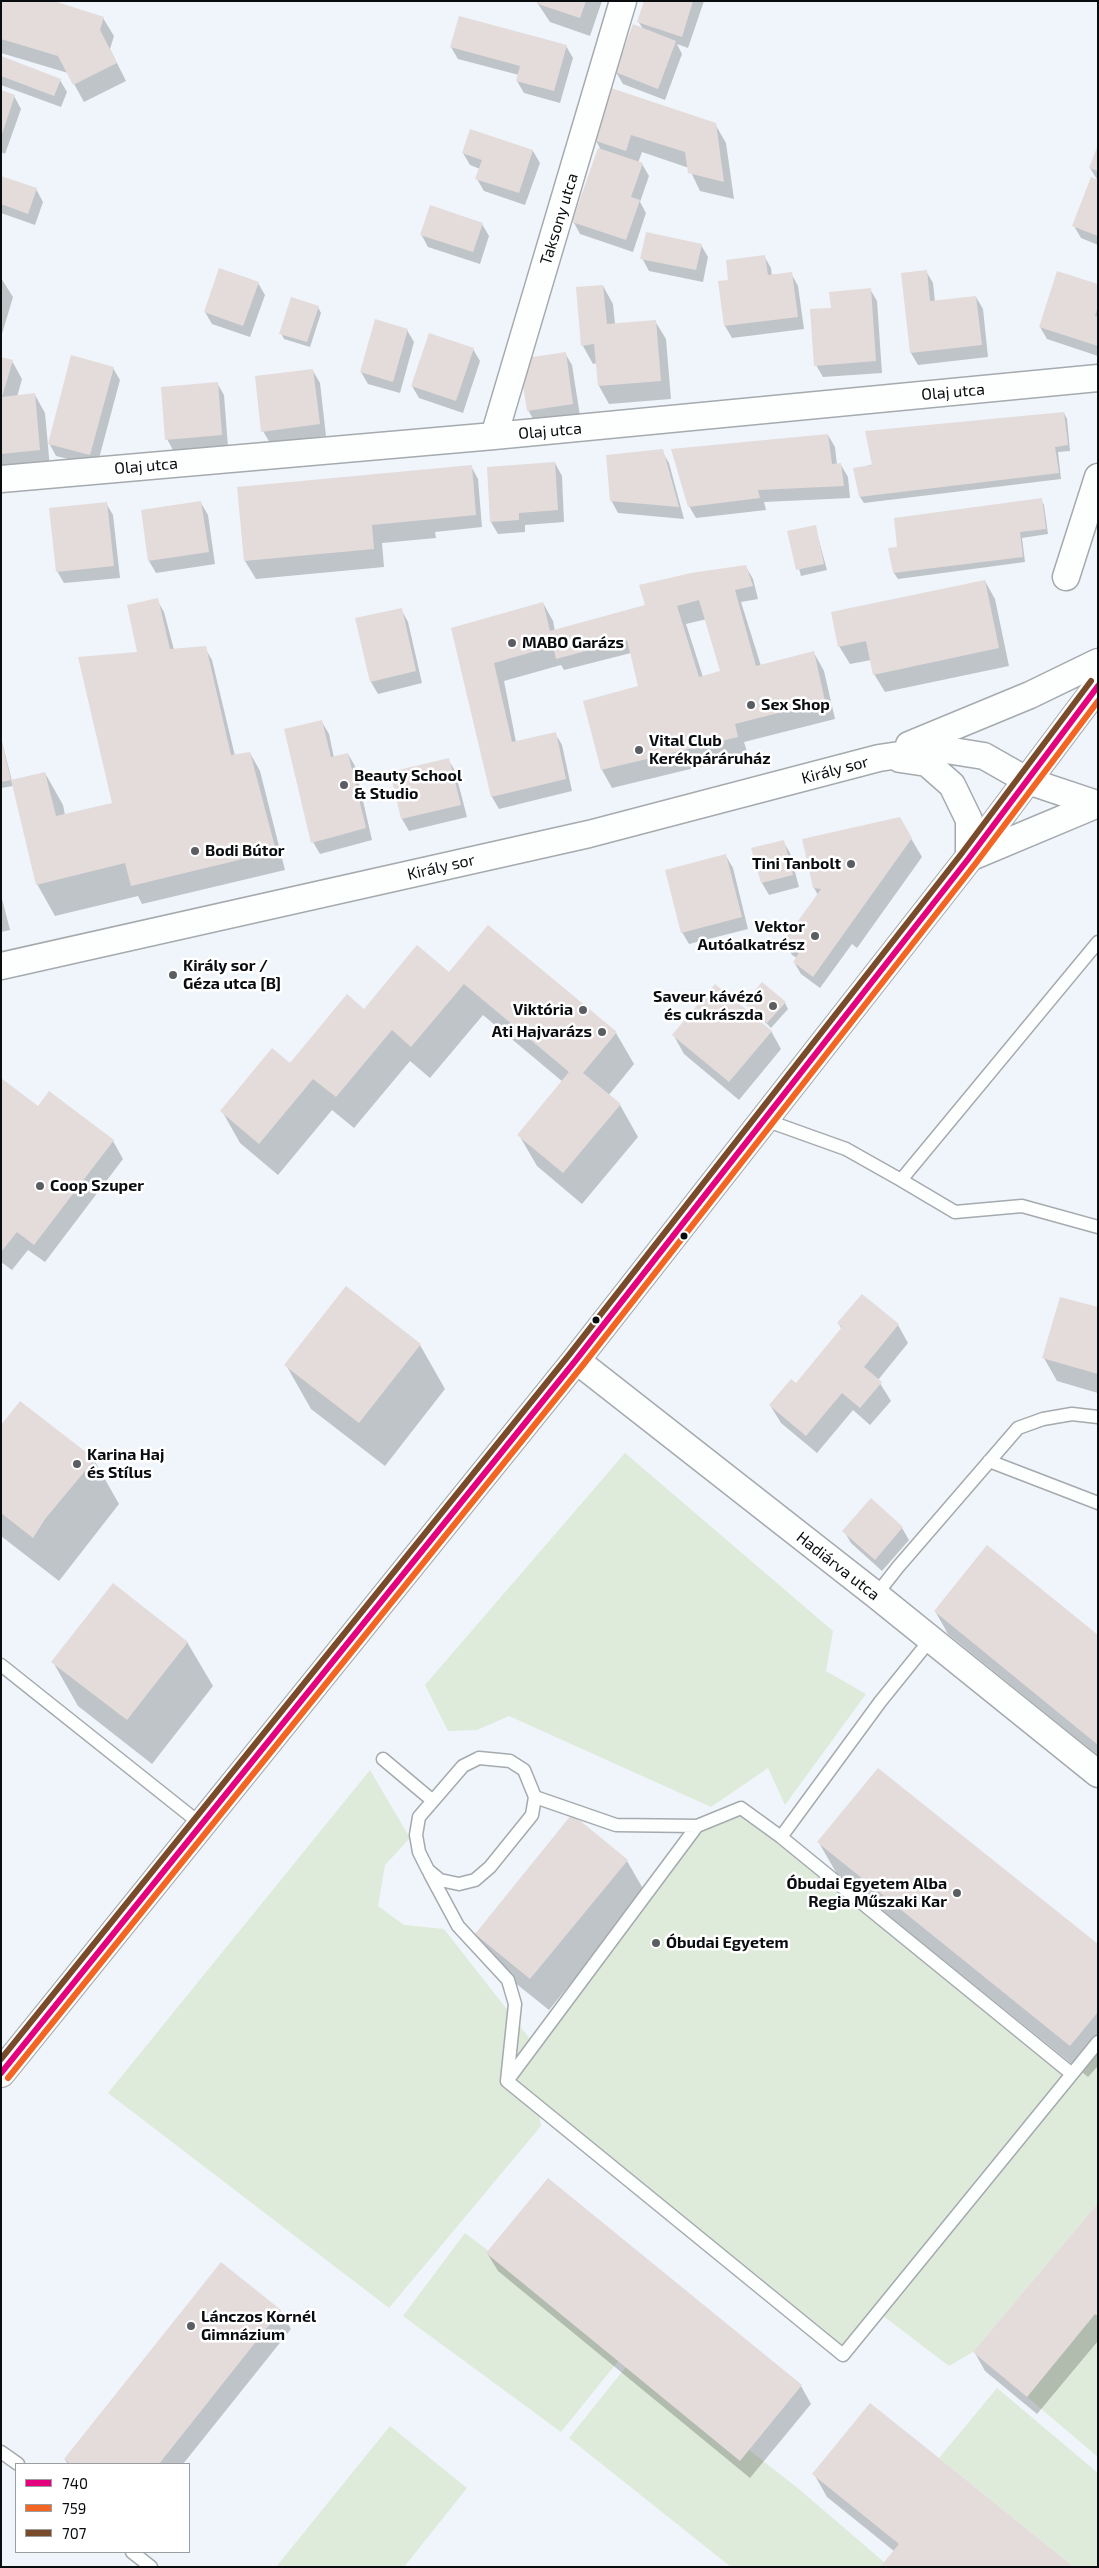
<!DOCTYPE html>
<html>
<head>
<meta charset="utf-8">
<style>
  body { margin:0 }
  #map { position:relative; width:1099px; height:2568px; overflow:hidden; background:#eff5fa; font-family:"Exo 2",sans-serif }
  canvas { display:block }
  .frame { position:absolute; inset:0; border:2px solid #0a0d10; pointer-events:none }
  .legend { position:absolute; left:15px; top:2463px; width:175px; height:90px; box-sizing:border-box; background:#fff; border:1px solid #9d9e9f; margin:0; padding:6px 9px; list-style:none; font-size:15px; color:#0a0d10 }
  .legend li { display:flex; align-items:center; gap:10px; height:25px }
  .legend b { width:25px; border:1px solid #9d9e9f }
</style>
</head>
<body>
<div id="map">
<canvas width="1099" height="2568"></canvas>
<div class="frame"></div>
<ul class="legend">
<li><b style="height:6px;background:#e5007d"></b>740</li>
<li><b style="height:6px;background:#f26522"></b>759</li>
<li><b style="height:6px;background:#7a4b2a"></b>707</li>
</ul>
</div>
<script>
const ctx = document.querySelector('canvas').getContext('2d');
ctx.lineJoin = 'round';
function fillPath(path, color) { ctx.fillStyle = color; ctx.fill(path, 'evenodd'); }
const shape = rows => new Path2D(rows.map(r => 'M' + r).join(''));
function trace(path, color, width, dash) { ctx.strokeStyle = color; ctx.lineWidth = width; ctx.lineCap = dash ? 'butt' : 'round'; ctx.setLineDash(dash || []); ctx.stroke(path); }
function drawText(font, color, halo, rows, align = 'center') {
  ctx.font = font + ' "Exo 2",sans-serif'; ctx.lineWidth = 5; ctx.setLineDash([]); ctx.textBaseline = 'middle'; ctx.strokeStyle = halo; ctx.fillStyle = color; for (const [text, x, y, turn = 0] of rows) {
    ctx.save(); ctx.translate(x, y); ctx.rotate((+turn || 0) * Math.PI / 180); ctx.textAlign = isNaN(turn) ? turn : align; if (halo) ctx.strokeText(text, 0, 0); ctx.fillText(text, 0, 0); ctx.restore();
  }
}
const green = shape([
  [625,1453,833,1631,826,1671,866,1694,785,1805,768,1768,711,1807,509,1716,477,1730,448,1731,425,1685],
  [370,1770,410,1838,385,1865,378,1906,404,1925,444,1929,530,2039,531,2048,697,1826,741,1808,1072,2074,1098,2038,1098,2203,973,2352,949,2366,878,2312,843,2355,538,2108,541,2126,389,2308,108,2093],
  [465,2233,624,2354,561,2432,403,2316],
  [1095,2314,1098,2316,1098,2457,1027,2397],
  [633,2358,800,2490,884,2562,880,2567,731,2567,569,2438],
  [997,2388,1098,2473,1098,2567,1074,2567,939,2458],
  [390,2426,467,2488,404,2567,276,2567]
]);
const shadow = shape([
  [1,1,103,18,114,36,110,49,126,81,84,102,68,73,1,53],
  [536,1,602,1,590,36,550,22],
  [645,1,704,1,688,48,677,44,682,54,665,100,623,84,616,72,643,29,638,21],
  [566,46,573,58,560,103,524,93,517,81,519,75,458,59,451,47],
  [1,58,60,80,67,92,61,107,1,85],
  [1,92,14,96,21,109,5,154,1,152],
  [715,124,726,143,734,199,700,191,689,168,642,152,638,163,642,164,649,176,640,202,646,213,633,252,580,234,573,221,601,150,595,139],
  [1098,148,1098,245,1081,238,1074,226,1098,181,1090,168],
  [533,151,540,163,525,205,484,191,477,179,480,169,470,165,463,153],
  [1,177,36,189,43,202,35,225,1,213],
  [482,224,489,236,480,264,428,247,421,234],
  [701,245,708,257,703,282,649,271,642,258],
  [764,256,771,268,772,276,791,273,798,286,804,329,732,338,725,326,719,282,730,281],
  [926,271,933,283,935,302,976,297,983,309,988,357,918,365,911,353,902,274],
  [1,278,13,297,2,334,1,333],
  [258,283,265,295,250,337,212,324,205,312],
  [603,286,613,304,615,324,655,321,666,339,671,399,609,404,599,386,597,363,593,364,583,346],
  [1098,286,1098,356,1047,339,1040,327],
  [870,289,877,301,882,373,823,377,816,365,832,309],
  [318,307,321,313,310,347,284,339,281,333],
  [407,330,414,342,400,393,368,384,361,372],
  [473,349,480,361,463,413,419,398,412,386],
  [565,353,572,365,580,416,535,422,528,410],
  [1,358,12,361,22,379,17,397,35,395,45,413,50,468,1,473],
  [113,368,120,380,97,466,56,456,49,443],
  [313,371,320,383,326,436,270,443,263,431],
  [217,383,224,395,228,447,174,452,167,439],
  [1064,413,1067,419,1070,451,1058,452,1061,479,864,503,860,497,855,469],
  [828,435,835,447,837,465,841,465,848,477,850,498,764,502,766,510,696,518,689,506],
  [662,451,669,463,684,519,618,513,611,500],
  [555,463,562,476,564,522,525,525,525,532,498,534,491,522],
  [471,466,478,479,482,527,435,532,436,538,382,543,384,567,256,579,245,561],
  [1041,500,1044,505,1048,534,1022,538,1025,562,898,579,894,573,890,549,899,548],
  [106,503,113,515,120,578,64,583,57,571],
  [201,503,208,515,215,564,156,573,149,561,142,511],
  [815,526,827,570,801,576,789,532],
  [746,567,753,579,758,599,741,602,761,666,814,653,824,671,835,719,744,742,748,755,612,788,602,770,585,702,640,687,631,653,564,670,561,665,504,681,516,742,555,733,562,745,572,791,499,809,492,797,453,629,543,603,553,621,555,631,646,606],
  [707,619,722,671,703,677,686,624],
  [985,581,995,599,1009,666,885,692,874,674,871,660,850,664,839,646],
  [157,600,164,612,174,650,205,648,212,660,235,756,250,753,260,771,285,870,142,904,138,896,55,916,37,884,13,786,1,788,1,738,12,781,45,773,63,805,65,815,113,804,139,653],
  [401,609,408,622,422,683,378,694,371,682],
  [322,722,329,734,334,758,348,754,355,766,372,840,320,854,313,842],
  [448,759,455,771,467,817,409,831,402,819],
  [899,818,922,857,857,948,852,944,820,988,801,974,794,962,797,958,792,955,785,942,818,895,814,888],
  [783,841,790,853,799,887,769,895,762,883],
  [726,856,733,868,748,929,689,944,682,932],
  [1,895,10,930,1,932],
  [450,974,616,1033,634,1064,608,1096,620,1105,638,1137,582,1204,537,1166,519,1135,563,1082,483,1015,430,1078,410,1061,354,1128,332,1110,278,1175,240,1143,222,1111,364,1010],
  [746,1003,785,1003,788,1009,771,1028],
  [771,1031,781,1049,739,1100,684,1054,674,1036],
  [1,1080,39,1108,113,1141,123,1159,45,1262,28,1250,12,1270,1,1262],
  [1098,1308,1098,1393,1057,1381,1044,1358],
  [838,1323,898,1325,908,1343,878,1380,891,1401,870,1425,853,1410,817,1453,781,1423,770,1405,796,1385,842,1329],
  [420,1345,445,1389,385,1466,311,1409,286,1365],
  [1,1427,94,1460,119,1504,59,1581,1,1536],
  [902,1528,909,1540,882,1571,851,1543,844,1531],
  [935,1611,1098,1637,1098,1756,948,1634],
  [187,1642,213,1686,152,1764,78,1706,53,1662],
  [819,1843,1098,1946,1098,2066,1088,2077,837,1874],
  [627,1861,645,1892,549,2010,494,1966,476,1934],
  [1098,2205,1098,2341,1037,2414,985,2371,975,2353],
  [487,2253,801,2386,811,2404,750,2478,498,2271],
  [221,2264,281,2311,291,2329,183,2464,68,2464,65,2460],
  [814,2474,1072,2567,894,2551,827,2497]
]);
const building = shape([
  [1,1,54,1,104,17,100,30,117,63,73,85,58,56,1,39],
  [536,1,586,1,580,18,538,4],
  [644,1,693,1,682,37,637,22],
  [459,16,567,45,554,91,516,81,520,66,450,47],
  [633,24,676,41,658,89,615,72],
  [1,56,61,79,54,96,1,76],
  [611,88,716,123,724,182,688,173,685,152,631,135,626,151,593,140],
  [1,90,15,95,2,134,1,134],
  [470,129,533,150,519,193,475,179,482,160,462,153],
  [1098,145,1098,171,1089,168],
  [598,148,643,163,631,197,640,200,626,240,572,222],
  [1,176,37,188,28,214,1,204],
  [1091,177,1098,180,1098,236,1072,226],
  [430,205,483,223,473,252,420,235],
  [646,232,702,244,696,270,640,259],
  [765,255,768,275,792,272,798,317,724,326,718,281,728,280,726,260],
  [219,268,259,282,243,326,204,312],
  [927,270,930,301,976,296,982,345,910,353,901,273],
  [1057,271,1098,284,1098,306,1095,316,1098,317,1098,346,1039,327],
  [603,285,607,324,656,320,661,381,598,386,594,344,581,346,576,287],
  [871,288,876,361,814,366,810,309,831,308,829,292],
  [291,297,319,306,307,342,279,334],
  [375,319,408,329,393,382,360,372],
  [429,333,474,348,456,401,411,386],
  [566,352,573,404,527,411,519,359],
  [71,355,114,367,90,455,48,444],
  [1,357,13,360,2,397,35,393,40,450,1,454],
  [313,369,320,424,261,432,255,376],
  [218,382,222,435,165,440,161,387],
  [1064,412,1068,445,1055,447,1059,473,859,497,853,468,872,465,865,431],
  [828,434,832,464,841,463,844,486,758,490,760,498,688,507,671,449],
  [663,449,679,507,610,501,606,455],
  [555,462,558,510,519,513,519,520,490,522,487,467],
  [472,465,476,515,372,525,374,549,244,561,237,487],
  [1042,498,1046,529,1020,532,1023,557,893,573,888,548,897,547,894,518],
  [201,501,209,552,148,561,141,510],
  [107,502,114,566,56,572,49,508],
  [816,525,824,564,796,570,787,531],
  [746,565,753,586,735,590,756,666,814,651,825,701,735,724,738,737,601,770,583,701,638,686,627,640,556,659,553,646,494,663,512,742,556,732,566,779,491,797,451,628,543,602,550,631,645,605,639,585,691,573],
  [699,600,720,671,699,677,677,606],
  [985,580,999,648,873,675,866,641,838,647,831,612],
  [158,598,170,649,206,646,231,755,250,752,276,851,131,886,125,863,36,885,11,780,45,772,56,816,112,803,78,657,137,652,127,605],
  [402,608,416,671,370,682,355,618],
  [322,720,331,757,348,753,366,828,311,843,284,729],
  [2,743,11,780,1,782,1,744],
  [449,758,461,805,401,819,390,772],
  [900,817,912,838,813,977,793,962,799,953,783,942,821,889,813,888,802,839],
  [784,840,793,875,761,883,751,848],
  [726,854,742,917,681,933,665,870],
  [488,925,617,1032,583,1073,621,1104,563,1173,517,1135,569,1072,464,984,411,1047,392,1030,336,1097,313,1079,259,1144,220,1111,272,1048,290,1063,347,994,364,1009,417,945,449,972],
  [762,982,786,1002,767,1023,744,1003],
  [715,984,772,1031,729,1082,672,1035],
  [1,1078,38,1106,49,1091,114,1140,34,1245,17,1232,1,1252],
  [346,1286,421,1344,359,1423,284,1365],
  [862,1294,899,1324,864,1367,882,1382,860,1408,842,1393,806,1436,769,1405,791,1379,796,1383,842,1327,837,1323],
  [1060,1297,1098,1307,1098,1374,1042,1358],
  [20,1401,95,1459,45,1519,33,1538,1,1513,1,1425],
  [871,1498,903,1527,875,1560,842,1531],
  [987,1545,1098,1635,1098,1745,934,1611],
  [113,1583,188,1642,127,1720,51,1662],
  [878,1768,1098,1944,1098,2012,1070,2046,817,1842],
  [572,1814,628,1860,530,1979,475,1934],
  [548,2178,802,2385,740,2461,486,2253],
  [1098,2203,1098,2316,1095,2314,1027,2397,973,2352],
  [221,2262,281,2310,159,2464,70,2464,64,2459],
  [870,2403,939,2458,1074,2567,880,2567,899,2544,812,2474]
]);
const lane = shape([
  [765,1120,846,1149,901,1180,1098,942],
  [901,1180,955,1212,1022,1206,1098,1227],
  [989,1461,1098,1503],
  [876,1595,898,1567,1018,1428,1043,1419,1072,1414,1098,1417],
  [1,1665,202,1825],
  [479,1758,510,1761,524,1770,535,1797,532,1815,490,1867,475,1880,459,1884,440,1880,428,1870,419,1852,416,1835,419,1817,463,1766,479,1758],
  [383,1759,433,1801],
  [535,1797,616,1825,697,1826],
  [781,1837,741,1808,697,1826,507,2081,843,2355,1072,2074,781,1837,880,1702,930,1640],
  [430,1874,458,1926,508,1980,515,2004,507,2081],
  [1072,2074,1098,2042],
  [1,2452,18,2464],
  [132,2552,151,2567]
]);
const street = shape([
  [494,436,623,1],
  [1,479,494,436,1098,378],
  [1066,577,1098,477],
  [909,745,1030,695,1098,662],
  [900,759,927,763,952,785,969,820,969,858,1098,804],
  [1,966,589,834,879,758,940,749,984,756,1028,781,1097,804],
  [576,1360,876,1595,1098,1774]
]);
const secondary = shape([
  [1,2073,576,1360,969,858,1098,686]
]);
const bus1 = shape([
  [1,2073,576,1360,969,858,1098,686]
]);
const bus2 = shape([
  [8,2078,583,1365,976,863,1098,701]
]);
const bus3 = shape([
  [1,2059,569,1355,962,853,1091,681]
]);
const markers = [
  [512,643,5,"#5a5e62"],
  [751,705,5,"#5a5e62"],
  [639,750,5,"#5a5e62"],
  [344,785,5,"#5a5e62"],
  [195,851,5,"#5a5e62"],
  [851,864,5,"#5a5e62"],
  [815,936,5,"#5a5e62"],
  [173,975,5,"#5a5e62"],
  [773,1006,5,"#5a5e62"],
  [583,1010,5,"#5a5e62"],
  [602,1032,5,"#5a5e62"],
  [40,1186,5,"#5a5e62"],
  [684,1236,4.5,"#0a0d10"],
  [596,1320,4.5,"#0a0d10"],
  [77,1464,5,"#5a5e62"],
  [957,1893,5,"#5a5e62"],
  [656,1943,5,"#5a5e62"],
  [191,2326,5,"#5a5e62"]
];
const streetNames = [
  ["Taksony utca",559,219,-73],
  ["Olaj utca",953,392,-5],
  ["Olaj utca",550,431,-5],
  ["Olaj utca",146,466,-5],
  ["Király sor",835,770,-15],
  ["Király sor",441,867,-13],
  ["Hadiárva utca",838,1566,38]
];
const poiNames = [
  ["MABO Garázs",522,643],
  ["Sex Shop",761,705],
  ["Vital Club",649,741],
  ["Kerékpáráruház",649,759],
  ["Beauty School",354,776],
  ["& Studio",354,794],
  ["Bodi Bútor",205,851],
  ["Tini Tanbolt",841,864,"right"],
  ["Vektor",805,927,"right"],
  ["Autóalkatrész",805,945,"right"],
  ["Király sor /",183,966],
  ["Géza utca [B]",183,984],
  ["Saveur kávézó",763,997,"right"],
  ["és cukrászda",763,1015,"right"],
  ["Viktória",573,1010,"right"],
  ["Ati Hajvarázs",592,1032,"right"],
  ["Coop Szuper",50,1186],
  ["Karina Haj",87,1455],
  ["és Stílus",87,1473],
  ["Óbudai Egyetem Alba",947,1884,"right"],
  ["Regia Műszaki Kar",947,1902,"right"],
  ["Óbudai Egyetem",666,1943],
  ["Lánczos Kornél",201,2317],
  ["Gimnázium",201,2335]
];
fillPath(green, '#deebda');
fillPath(shadow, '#0003');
fillPath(building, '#e4dbdb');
trace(lane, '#a5aaae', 15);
trace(street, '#a5aaae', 29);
trace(secondary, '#a5aaae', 30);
trace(lane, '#fdfefe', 12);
trace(street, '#fdfefe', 26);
trace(secondary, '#fdfefe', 28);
trace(bus1, '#e5007d', 6);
trace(bus2, '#f26522', 6);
trace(bus3, '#7a4b2a', 6);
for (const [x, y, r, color] of markers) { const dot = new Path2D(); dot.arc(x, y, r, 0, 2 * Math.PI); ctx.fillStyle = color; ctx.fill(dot); trace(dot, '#fff', 2); }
drawText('16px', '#0a0d10', '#fff', streetNames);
drawText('bold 16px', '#0a0d10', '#fff', poiNames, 'left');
</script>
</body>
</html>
